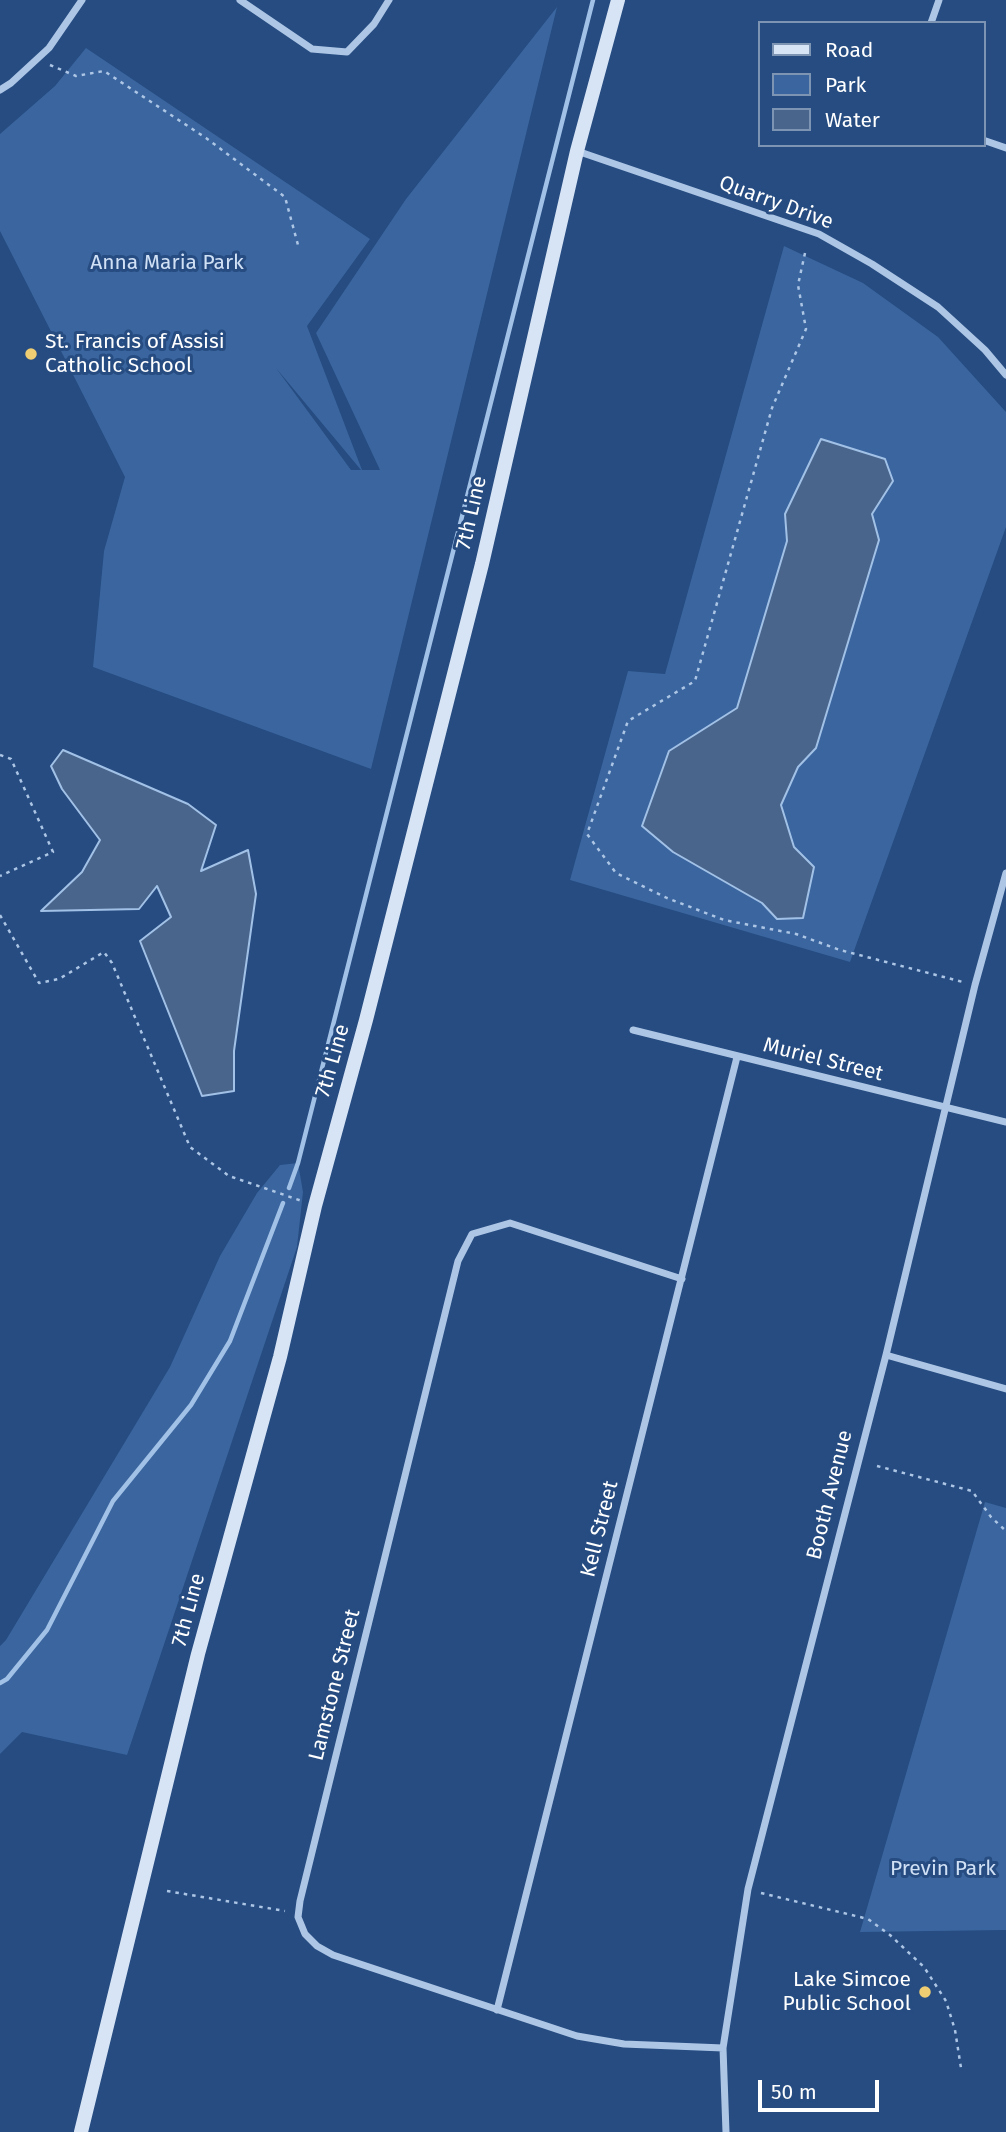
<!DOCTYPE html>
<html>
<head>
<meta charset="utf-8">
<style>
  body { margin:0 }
  #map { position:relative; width:1006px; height:2132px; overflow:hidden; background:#264c81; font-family:"Fira Sans",sans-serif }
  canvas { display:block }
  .legend { position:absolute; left:758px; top:21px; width:228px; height:126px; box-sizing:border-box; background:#264c81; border:2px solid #7d94b3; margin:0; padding:9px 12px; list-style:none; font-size:21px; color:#fff }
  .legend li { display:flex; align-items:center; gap:14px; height:35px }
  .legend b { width:35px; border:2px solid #7d94b3 }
  .scale { position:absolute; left:758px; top:2080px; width:121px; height:32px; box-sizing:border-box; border:4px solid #fff; border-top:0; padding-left:9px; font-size:21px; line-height:24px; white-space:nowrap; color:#fff; -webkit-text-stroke:5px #264c81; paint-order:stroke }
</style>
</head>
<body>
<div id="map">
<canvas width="1006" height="2132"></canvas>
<ul class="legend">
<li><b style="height:9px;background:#d7e4f6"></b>Road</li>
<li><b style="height:19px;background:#3a659e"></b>Park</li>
<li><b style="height:19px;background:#4a658b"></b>Water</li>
</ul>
<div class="scale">50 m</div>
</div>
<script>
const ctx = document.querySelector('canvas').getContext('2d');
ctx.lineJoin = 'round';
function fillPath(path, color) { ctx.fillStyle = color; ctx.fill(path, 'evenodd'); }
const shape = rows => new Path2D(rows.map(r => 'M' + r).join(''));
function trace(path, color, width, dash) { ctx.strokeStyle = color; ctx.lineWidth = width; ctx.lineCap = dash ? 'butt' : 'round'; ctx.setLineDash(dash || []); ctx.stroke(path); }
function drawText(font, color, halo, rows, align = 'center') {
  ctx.font = font + ' "Fira Sans",sans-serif'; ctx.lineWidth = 6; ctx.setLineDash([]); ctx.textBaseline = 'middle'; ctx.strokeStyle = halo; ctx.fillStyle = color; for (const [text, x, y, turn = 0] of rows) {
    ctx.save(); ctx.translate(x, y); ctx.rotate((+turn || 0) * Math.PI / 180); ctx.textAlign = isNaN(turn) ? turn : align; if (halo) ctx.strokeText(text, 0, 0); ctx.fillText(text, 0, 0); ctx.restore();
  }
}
const green = shape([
  [557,7,371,769,93,667,104,551,125,477,0,231,0,134,55,86,86,48,370,239,307,326,362,470,380,470,316,333,406,199],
  [276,368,361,470,351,470],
  [784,246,863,283,938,337,1006,412,1006,527,850,962,570,880,628,671,665,674],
  [298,1163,303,1192,297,1247,127,1755,22,1732,0,1754,0,1646,6,1640,170,1367,220,1256,257,1193,280,1165],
  [985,1502,1006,1508,1006,1930,860,1932]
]);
const water = shape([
  [821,439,885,459,893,481,872,514,879,540,816,748,798,767,781,805,794,847,814,867,803,918,777,919,762,903,673,852,642,826,669,751,737,708,787,541,785,514,821,439],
  [63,750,188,804,216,825,201,871,248,850,256,894,234,1051,234,1091,202,1096,140,941,171,917,157,886,139,909,41,911,82,872,100,840,62,789,51,766,63,750]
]);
const stream = shape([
  [289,1188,298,1163,593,0],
  [0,1683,7,1679,47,1630,113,1501,191,1405,230,1341,283,1203]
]);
const path = shape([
  [50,65,76,76,104,71,206,138,285,197,298,245],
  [805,253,798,285,806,329,772,408,695,681,628,721,587,834,616,873,667,898,724,920,796,934,840,950,963,982],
  [0,755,11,759,53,852,0,876],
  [0,915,39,983,59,979,104,952,112,963,190,1147,229,1176,302,1201],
  [877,1466,972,1491,991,1517,1006,1531],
  [167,1891,285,1911],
  [761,1893,868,1919,890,1935,924,1967,946,2001,955,2030,961,2068]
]);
const street = shape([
  [240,0,312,49,347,52,374,24,389,0],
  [931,23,939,0],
  [0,90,11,83,49,48,82,0],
  [983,140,1006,148],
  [577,151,819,234,872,264,938,307,985,350,1006,375],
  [633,1030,1006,1122],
  [682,1279,510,1223,472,1234,458,1261,300,1901,298,1917,305,1934,317,1946,333,1955,577,2036,624,2044,723,2048],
  [886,1355,1006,1389],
  [497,2010,737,1057],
  [726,2132,723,2048,748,1889,886,1355,975,985,1006,873]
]);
const secondary = shape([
  [81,2132,198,1654,280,1357,315,1206,366,1020,482,564,577,151,618,0]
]);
const markers = [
  [31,354,7,"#efcd72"],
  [925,1992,7,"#efcd72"]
];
const streetNames = [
  ["Quarry Drive",776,203,20],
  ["7th Line",472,513,-77],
  ["Muriel Street",823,1060,14],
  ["7th Line",333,1061,-74],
  ["Booth Avenue",830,1495,-76],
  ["Kell Street",600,1529,-76],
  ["7th Line",189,1610,-75],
  ["Lamstone Street",335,1685,-76]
];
const parkNames = [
  ["Anna Maria Park",167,263],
  ["Previn Park",943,1869]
];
const poiNames = [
  ["St. Francis of Assisi",45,342],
  ["Catholic School",45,366],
  ["Lake Simcoe",911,1980,"right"],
  ["Public School",911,2004,"right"]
];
fillPath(green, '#3a659e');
fillPath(water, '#4a658b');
trace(water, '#a2c1e7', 2);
trace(stream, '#a2c1e7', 4.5);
trace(path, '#adc6e6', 2.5, [3.5, 5]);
trace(street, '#adc6e6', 7);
trace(secondary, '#d7e4f6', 14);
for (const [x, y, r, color] of markers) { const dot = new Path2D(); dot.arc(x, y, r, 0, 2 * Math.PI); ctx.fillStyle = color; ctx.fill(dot); trace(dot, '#264c81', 2.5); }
drawText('21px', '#fff', '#264c81', streetNames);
drawText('21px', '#d0e0f5', '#264c81', parkNames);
drawText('21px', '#fff', '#264c81', poiNames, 'left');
</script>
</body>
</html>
